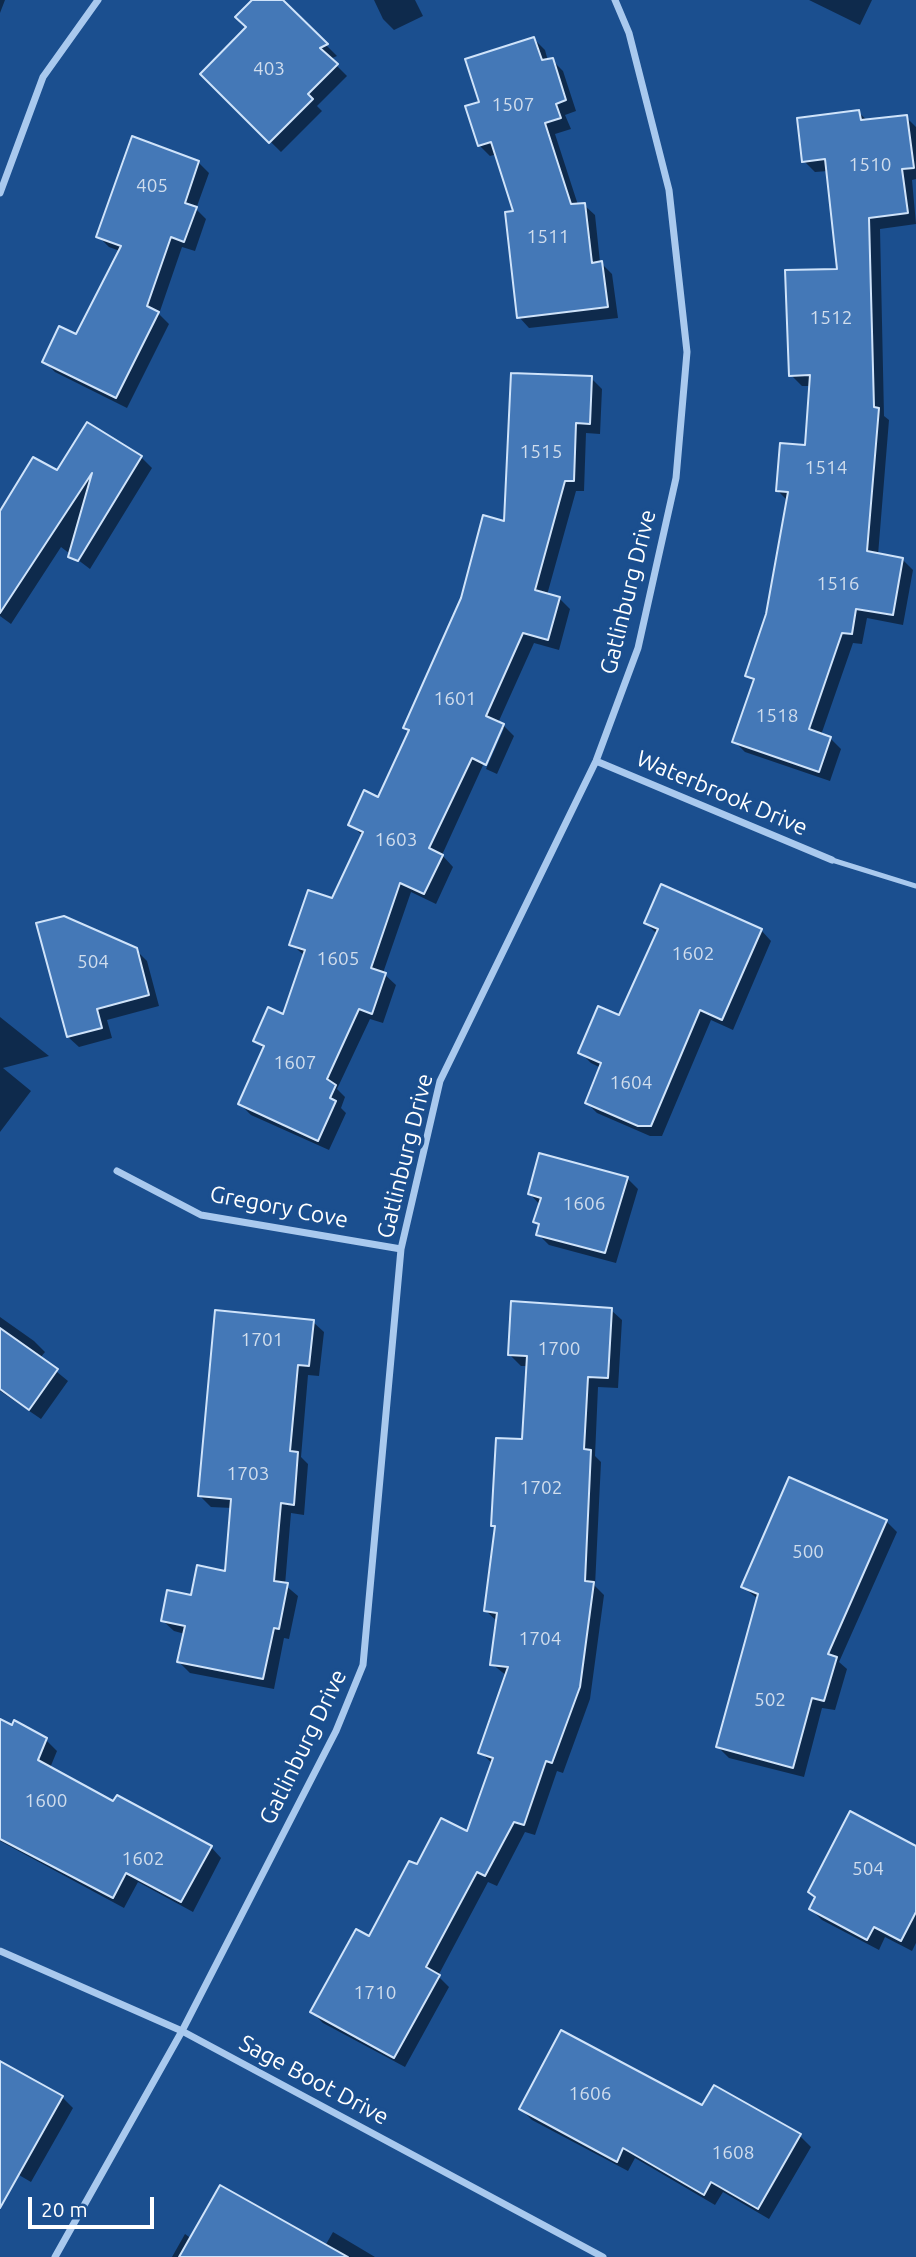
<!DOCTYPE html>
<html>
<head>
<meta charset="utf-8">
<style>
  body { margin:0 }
  #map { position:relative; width:916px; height:2257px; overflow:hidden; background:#1b4f8f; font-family:Ubuntu,sans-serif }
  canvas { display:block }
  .scale { position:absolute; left:28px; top:2197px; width:126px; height:32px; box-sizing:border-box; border:4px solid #fff; border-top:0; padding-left:9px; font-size:21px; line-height:24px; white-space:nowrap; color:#fff; -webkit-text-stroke:5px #1b4f8f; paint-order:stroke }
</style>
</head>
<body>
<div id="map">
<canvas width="916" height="2257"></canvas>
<div class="scale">20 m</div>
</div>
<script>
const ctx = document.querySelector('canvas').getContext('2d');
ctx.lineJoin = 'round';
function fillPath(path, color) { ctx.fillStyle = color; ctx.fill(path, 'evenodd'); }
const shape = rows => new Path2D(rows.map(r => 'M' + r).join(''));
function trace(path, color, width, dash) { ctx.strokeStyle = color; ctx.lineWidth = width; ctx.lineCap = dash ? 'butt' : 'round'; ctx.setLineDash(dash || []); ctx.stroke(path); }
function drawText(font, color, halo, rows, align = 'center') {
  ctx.font = font + ' Ubuntu,sans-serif'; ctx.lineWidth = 7; ctx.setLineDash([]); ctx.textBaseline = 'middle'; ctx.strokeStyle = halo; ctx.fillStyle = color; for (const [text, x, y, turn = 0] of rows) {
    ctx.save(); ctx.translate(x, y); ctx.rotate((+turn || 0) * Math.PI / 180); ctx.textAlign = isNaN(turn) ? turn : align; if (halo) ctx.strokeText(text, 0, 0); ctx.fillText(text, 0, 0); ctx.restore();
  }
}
const shadow = shape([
  [0,0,5,0,0,13],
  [254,0,281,0,337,56,330,59,347,76,317,106,322,111,281,152,202,74,248,27],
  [374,0,415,0,423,16,394,30,383,19],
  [809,0,872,0,860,25],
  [534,39,545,50,548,61,552,60,563,71,576,111,565,115,571,129,555,134,578,205,584,205,595,215,600,262,612,274,618,318,529,328,519,317,516,212,497,154,490,156,479,145,481,103],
  [858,112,868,121,906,117,916,127,916,179,912,180,916,224,880,229,884,416,889,420,878,555,902,559,913,570,903,625,867,618,862,644,853,643,821,735,830,738,841,749,830,781,745,752,734,741,755,683,747,675,768,615,788,501,777,490,806,447,811,386,802,386,791,375,839,271,828,171,815,172,804,161],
  [198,162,209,173,196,209,206,219,195,251,182,247,159,314,169,324,127,408,55,372,44,361,77,337,120,251,109,247,98,236],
  [591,378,602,389,600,434,586,433,584,491,576,491,547,595,559,598,570,609,559,650,534,643,498,723,503,725,514,736,497,774,486,769,504,728,500,728,442,855,453,867,436,904,411,892,383,973,396,985,383,1023,370,1019,337,1089,345,1097,341,1108,346,1113,329,1150,251,1115,240,1104,265,1050,255,1040,284,1016,305,956,291,944,333,901,363,836,350,824,379,799,410,732,405,727,505,523],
  [141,457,152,468,90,569,61,547,11,624,0,616,0,511,58,473],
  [646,923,761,930,771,941,733,1030,711,1020,662,1136,650,1136,597,1113,587,1103,601,1068,591,1063,580,1052,620,1017,658,935],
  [136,950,147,961,159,1006,107,1020,112,1038,79,1047,68,1037],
  [0,1017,49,1056,3,1068,31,1091,0,1132],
  [627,1178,638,1189,616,1263,549,1245,538,1234,540,1227,535,1222,540,1205,530,1194],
  [611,1310,622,1320,618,1388,598,1387,595,1456,601,1462,595,1586,604,1595,590,1699,563,1773,557,1771,535,1835,525,1832,497,1886,488,1882,438,1976,449,1987,405,2067,323,2023,312,2012,370,1938,417,1867,468,1834,493,1764,480,1752,507,1676,492,1664,498,1622,486,1611,497,1529,493,1526,524,1441,528,1366,521,1366,510,1355],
  [0,1317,34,1341,45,1352,40,1358,68,1381,41,1419,0,1391],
  [313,1322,324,1332,319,1376,308,1375,301,1457,308,1464,304,1515,291,1513,285,1585,298,1596,289,1639,284,1638,274,1689,190,1673,179,1662,185,1634,174,1631,163,1621,227,1573,232,1508,211,1507,200,1496],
  [886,1521,897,1532,839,1662,847,1669,835,1710,822,1708,804,1777,729,1758,718,1747,758,1599,743,1587],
  [0,1721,46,1740,57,1751,50,1768,114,1804,211,1847,221,1858,193,1912,138,1882,124,1908,0,1841],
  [916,1848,916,1943,912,1951,885,1937,879,1950,822,1920,811,1909,816,1899,810,1892],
  [0,2062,62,2097,73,2108,31,2182,0,2164],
  [703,2108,800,2136,811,2147,769,2219,723,2192,715,2205,635,2158,628,2171,532,2120,521,2109],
  [333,2232,375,2257,172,2257,185,2234,192,2239,325,2246]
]);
const building = shape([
  [252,0,283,0,328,44,320,48,338,64,308,94,313,99,269,143,200,74,246,27,235,17,252,0],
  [534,37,542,60,553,58,566,100,556,104,561,118,545,123,571,204,585,203,592,263,602,261,608,307,517,318,505,212,513,211,491,142,478,146,465,106,479,102,465,59,534,37],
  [859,110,861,120,907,115,914,168,902,169,908,213,869,218,874,407,879,408,867,551,903,558,893,615,856,609,852,634,842,633,809,729,831,737,819,772,732,742,754,679,745,676,766,614,788,492,776,491,780,443,805,445,810,375,789,376,785,270,837,269,825,159,802,162,797,118,859,110],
  [132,136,199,161,185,203,197,207,184,242,171,237,147,306,159,312,116,398,42,362,59,326,76,334,121,246,96,237,132,136],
  [511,373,592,376,590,424,576,423,574,481,565,481,535,590,560,597,548,640,523,633,486,716,504,724,486,765,472,758,429,848,443,855,424,894,400,883,371,968,386,973,372,1014,359,1009,327,1079,336,1085,330,1098,336,1101,318,1141,238,1104,264,1046,253,1041,268,1007,283,1014,305,950,289,945,308,890,332,898,363,832,348,825,364,790,378,797,409,730,403,728,461,598,483,515,504,521,511,373],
  [87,422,142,456,78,561,68,557,92,473,0,613,0,511,33,457,57,470,87,422],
  [661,884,762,929,722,1020,700,1010,651,1126,638,1126,585,1103,601,1063,578,1053,598,1006,619,1015,658,929,644,923,661,884],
  [64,916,137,948,149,995,97,1009,102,1028,67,1037,36,923,64,916],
  [539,1153,628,1177,605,1253,536,1235,539,1224,533,1222,541,1198,528,1194,539,1153],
  [511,1301,612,1308,608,1378,588,1377,584,1449,591,1450,585,1581,594,1582,580,1687,552,1763,546,1761,524,1825,514,1822,485,1876,477,1872,426,1967,440,1975,394,2058,310,2012,356,1929,369,1936,409,1861,417,1864,441,1818,467,1831,493,1758,478,1753,508,1667,490,1665,497,1613,484,1611,495,1526,491,1526,496,1438,522,1439,527,1356,508,1355,511,1301],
  [215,1310,314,1320,309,1366,298,1365,290,1451,298,1452,294,1505,281,1503,274,1581,288,1583,279,1629,274,1628,263,1679,177,1662,185,1626,161,1621,167,1590,191,1595,197,1565,225,1571,231,1499,198,1496,215,1310],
  [0,1328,58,1369,29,1410,0,1389,0,1328],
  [789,1477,887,1520,828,1654,837,1657,824,1701,812,1698,793,1768,716,1747,758,1594,741,1587,789,1477],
  [0,1719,12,1725,14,1720,47,1738,38,1760,113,1801,117,1795,212,1846,181,1902,126,1873,113,1898,0,1839,0,1719],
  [850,1811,916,1846,916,1912,901,1941,874,1927,867,1940,809,1909,815,1897,808,1892,850,1811],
  [561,2030,702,2105,714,2085,801,2134,758,2209,711,2182,704,2195,623,2148,617,2162,519,2109,561,2030],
  [0,2061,63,2096,0,2208,0,2061],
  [220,2185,348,2257,179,2257,220,2185]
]);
const lane = shape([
  [832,860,916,886]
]);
const street = shape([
  [0,193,43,77,98,0],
  [596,761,832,860],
  [117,1171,201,1215,401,1249],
  [0,1951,182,2031,603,2257],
  [55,2257,182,2031,336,1731,363,1665,401,1249,440,1081,596,761,638,648,676,478,687,352,669,190,629,33,615,0]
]);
const numberNames = [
  ["403",269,69],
  ["1507",513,105],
  ["1510",870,165],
  ["405",152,186],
  ["1511",548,237],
  ["1512",831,318],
  ["1515",541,452],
  ["1514",826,468],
  ["1516",838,584],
  ["1601",455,699],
  ["1518",777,716],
  ["1603",396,840],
  ["1602",693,954],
  ["1605",338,959],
  ["504",93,962],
  ["1607",295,1063],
  ["1604",631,1083],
  ["1606",584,1204],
  ["1701",262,1340],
  ["1700",559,1349],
  ["1703",248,1474],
  ["1702",541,1488],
  ["500",808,1552],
  ["1704",540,1639],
  ["502",770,1700],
  ["1600",46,1801],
  ["1602",143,1859],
  ["504",868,1869],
  ["1710",375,1993],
  ["1606",590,2094],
  ["1608",733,2153]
];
const streetNames = [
  ["Gatlinburg Drive",628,592,-76],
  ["Waterbrook Drive",722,793,23],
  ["Gatlinburg Drive",405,1156,-76],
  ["Gregory Cove",279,1207,11],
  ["Gatlinburg Drive",303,1747,-64],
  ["Sage Boot Drive",314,2080,28]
];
fillPath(shadow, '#0007');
fillPath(building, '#4478b7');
trace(building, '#cfe3fa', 2);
trace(lane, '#a9c9ee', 5);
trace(street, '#a9c9ee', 7);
drawText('19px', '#d0dded', null, numberNames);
drawText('23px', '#fff', '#1b4f8f', streetNames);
</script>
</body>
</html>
